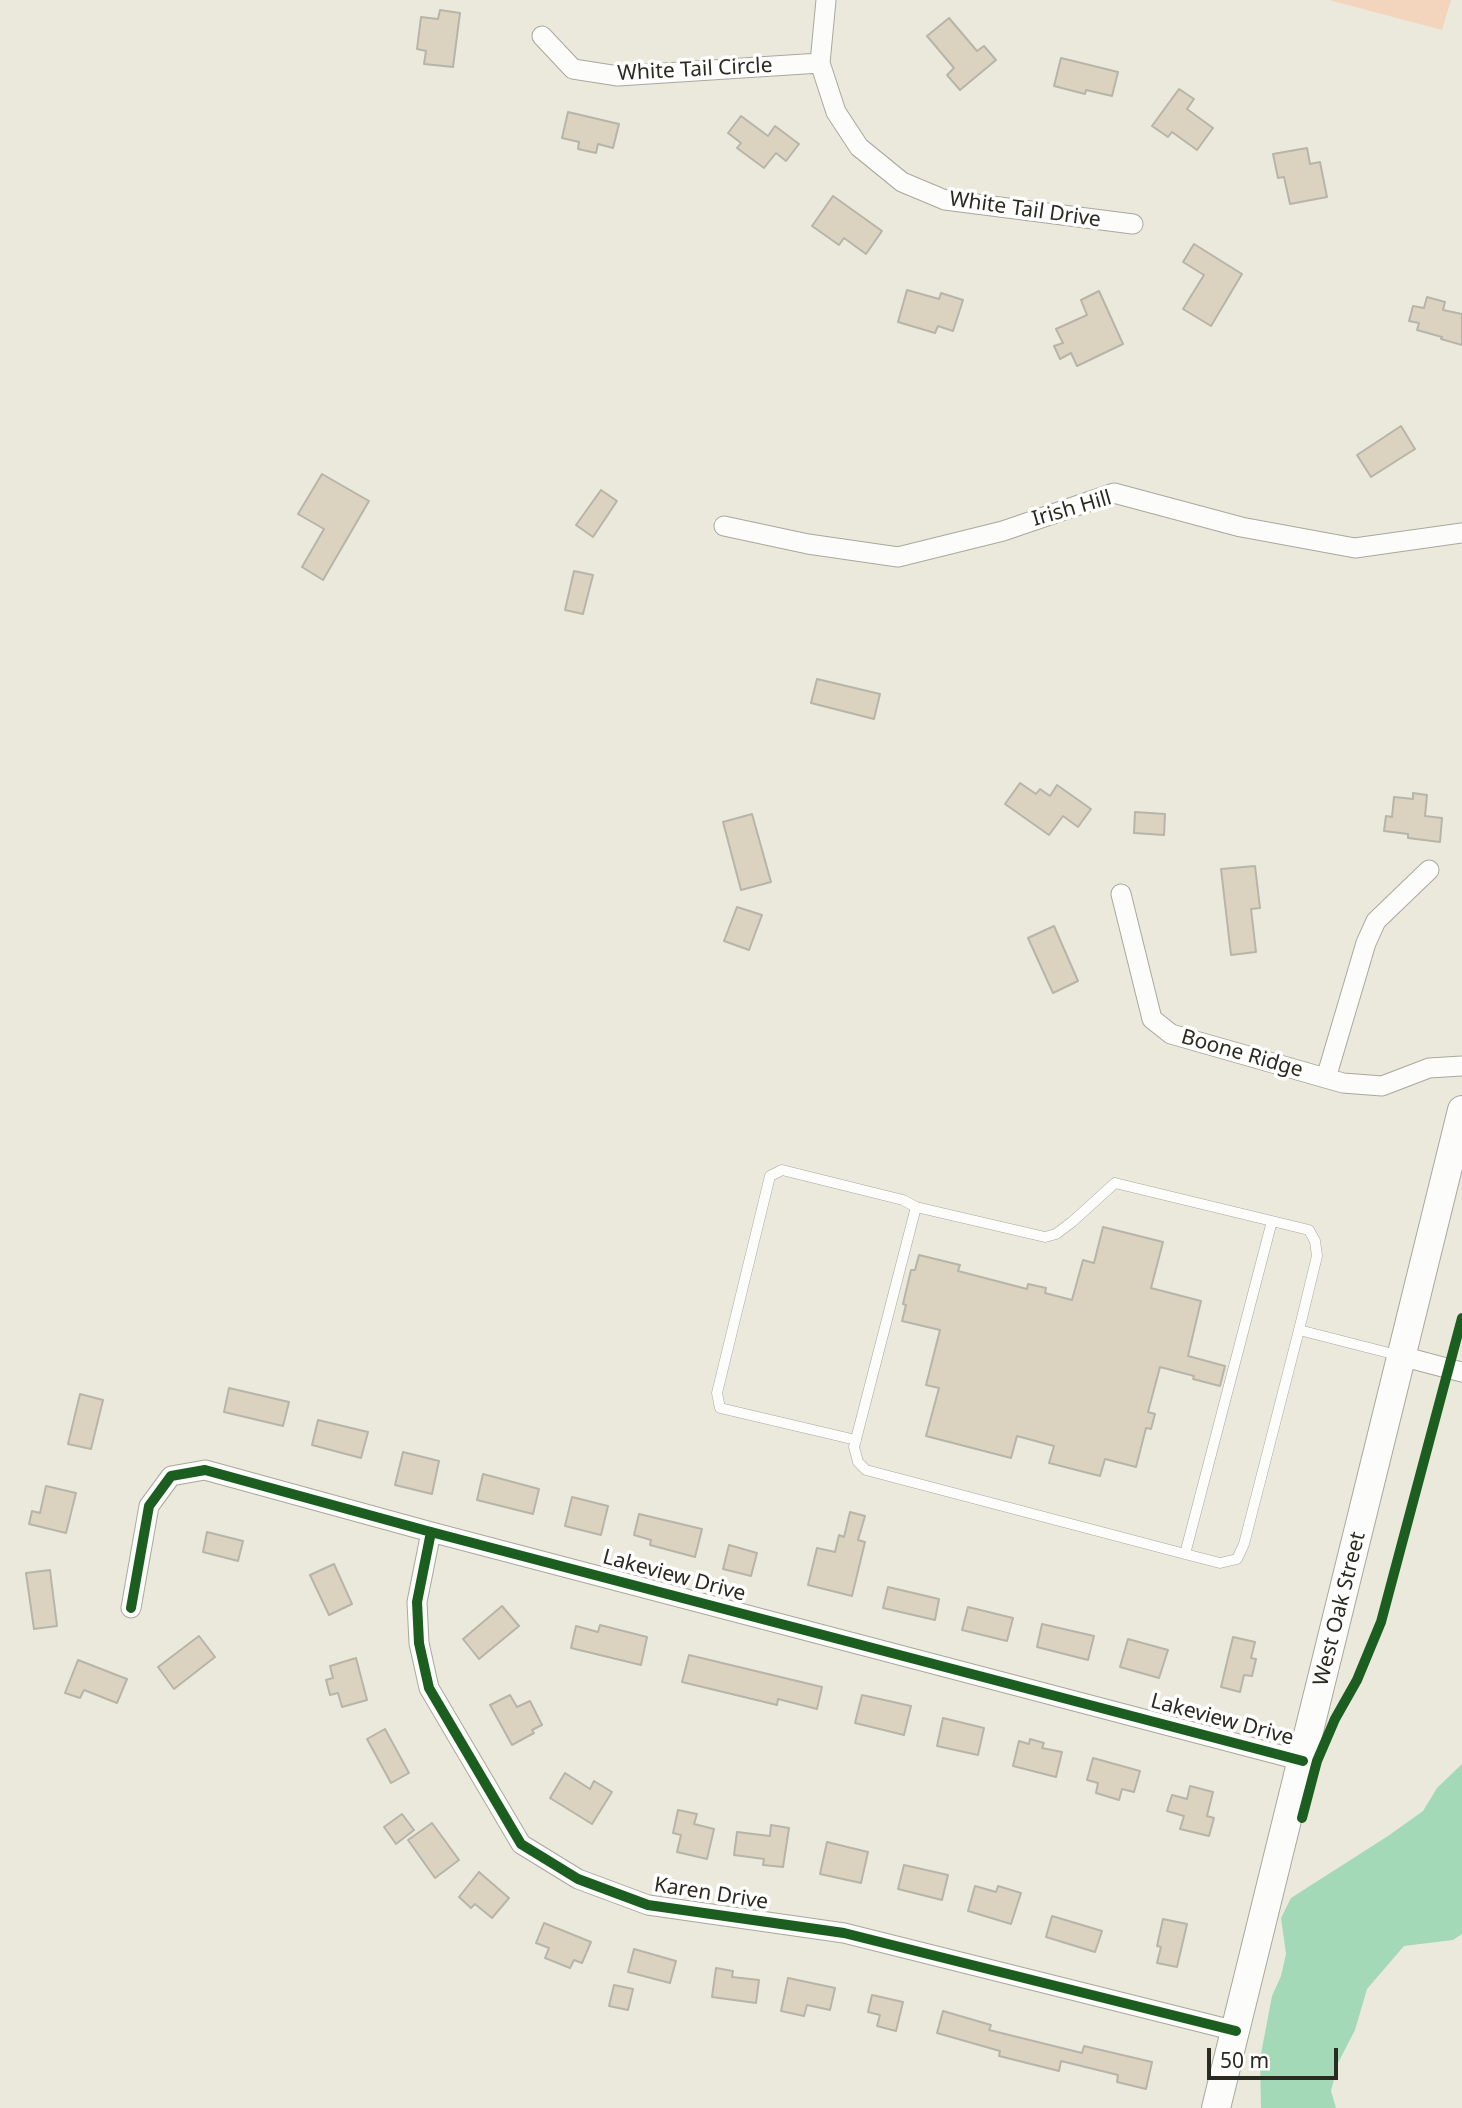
<!DOCTYPE html>
<html>
<head>
<meta charset="utf-8">
<style>
  body { margin:0 }
  #map { position:relative; width:1462px; height:2108px; overflow:hidden; background:#ebe9db; font-family:"Noto Sans",sans-serif }
  canvas { display:block }
  .scale { position:absolute; left:1207px; top:2048px; width:131px; height:32px; box-sizing:border-box; border:4px solid #2b2a20; border-top:0; padding-left:9px; font-size:21px; line-height:24px; white-space:nowrap; color:#2b2a20; -webkit-text-stroke:5px #fff; paint-order:stroke }
</style>
</head>
<body>
<div id="map">
<canvas width="1462" height="2108"></canvas>
<div class="scale">50 m</div>
</div>
<script>
const ctx = document.querySelector('canvas').getContext('2d');
ctx.lineJoin = 'round';
function fillPath(path, color) { ctx.fillStyle = color; ctx.fill(path, 'evenodd'); }
const shape = rows => new Path2D(rows.map(r => 'M' + r).join(''));
function trace(path, color, width, dash) { ctx.strokeStyle = color; ctx.lineWidth = width; ctx.lineCap = dash ? 'butt' : 'round'; ctx.setLineDash(dash || []); ctx.stroke(path); }
function drawText(font, color, halo, rows, align = 'center') {
  ctx.font = font + ' "Noto Sans",sans-serif'; ctx.lineWidth = 7; ctx.setLineDash([]); ctx.textBaseline = 'middle'; ctx.strokeStyle = halo; ctx.fillStyle = color; for (const [text, x, y, turn = 0] of rows) {
    ctx.save(); ctx.translate(x, y); ctx.rotate((+turn || 0) * Math.PI / 180); ctx.textAlign = isNaN(turn) ? turn : align; if (halo) ctx.strokeText(text, 0, 0); ctx.fillText(text, 0, 0); ctx.restore();
  }
}
const green = shape([
  [1329,0,1451,0,1442,30]
]);
const water = shape([
  [1462,1764,1462,1934,1453,1940,1404,1946,1367,1989,1355,2030,1338,2063,1331,2091,1336,2108,1261,2108,1260,2059,1272,1996,1281,1976,1286,1954,1281,1918,1291,1898,1388,1836,1423,1811,1437,1788]
]);
const building = shape([
  [440,10,460,13,453,67,424,64,426,51,417,49,421,17,438,19,440,10],
  [949,18,977,51,984,46,996,60,960,90,947,75,954,68,927,36,949,18],
  [1061,58,1118,72,1112,96,1086,90,1085,94,1054,86,1061,58],
  [1179,89,1194,99,1187,109,1213,128,1197,150,1172,132,1168,137,1152,126,1179,89],
  [568,112,619,124,613,148,598,144,596,153,578,149,579,142,562,138,568,112],
  [741,116,768,136,775,126,799,144,786,161,776,153,764,168,737,148,741,143,728,133,741,116],
  [1307,148,1310,164,1320,162,1327,197,1290,204,1284,177,1278,178,1273,154,1307,148],
  [833,196,882,231,866,254,844,238,839,245,812,226,833,196],
  [1194,244,1242,274,1211,326,1183,309,1204,275,1183,262,1194,244],
  [907,290,939,299,941,293,963,300,953,331,938,326,935,333,898,322,907,290],
  [1099,291,1123,344,1077,366,1071,353,1060,359,1054,346,1063,343,1056,329,1087,315,1081,300,1099,291],
  [1427,297,1445,302,1443,310,1462,314,1462,345,1441,339,1442,337,1417,330,1419,323,1409,321,1413,306,1424,308,1427,297],
  [1401,426,1415,449,1371,477,1357,455,1401,426],
  [322,474,369,501,323,580,302,567,324,529,298,514,322,474],
  [601,490,617,501,593,537,576,525,601,490],
  [574,571,593,575,583,614,565,610,574,571],
  [817,679,880,694,874,719,811,703,817,679],
  [1020,783,1036,794,1040,789,1050,796,1057,785,1091,809,1078,827,1063,816,1049,835,1005,804,1020,783],
  [1413,793,1427,795,1425,816,1442,818,1440,842,1408,838,1408,834,1384,831,1386,816,1392,817,1394,797,1413,799,1413,793],
  [1135,812,1165,814,1164,835,1134,833,1135,812],
  [752,814,771,882,741,890,723,822,752,814],
  [1255,866,1260,908,1251,909,1256,952,1231,955,1221,869,1255,866],
  [737,907,762,915,749,950,724,941,737,907],
  [1054,926,1078,981,1053,993,1028,938,1054,926],
  [1103,1227,1163,1242,1151,1288,1201,1301,1188,1356,1225,1366,1220,1386,1193,1379,1194,1376,1160,1367,1148,1412,1155,1414,1151,1429,1146,1428,1136,1467,1105,1459,1100,1476,1049,1463,1054,1446,1017,1436,1011,1458,926,1436,939,1388,926,1385,940,1330,902,1321,906,1305,903,1304,911,1270,915,1270,919,1255,960,1265,958,1271,1027,1289,1028,1284,1046,1288,1045,1293,1072,1300,1083,1260,1094,1263,1103,1227],
  [229,1388,289,1402,283,1426,224,1412,229,1388],
  [80,1394,103,1400,91,1449,68,1444,80,1394],
  [318,1420,368,1432,361,1458,312,1445,318,1420],
  [403,1452,439,1461,432,1494,395,1485,403,1452],
  [483,1474,539,1489,533,1514,477,1500,483,1474],
  [46,1486,76,1493,66,1533,29,1524,32,1511,40,1513,46,1486],
  [572,1497,608,1506,601,1535,565,1526,572,1497],
  [850,1512,865,1516,858,1540,865,1542,852,1596,808,1585,817,1548,835,1552,839,1535,844,1537,850,1512],
  [639,1514,702,1529,695,1557,650,1545,651,1540,634,1535,639,1514],
  [207,1532,243,1541,238,1561,203,1552,207,1532],
  [729,1545,757,1553,751,1576,723,1569,729,1545],
  [334,1564,352,1604,329,1615,310,1575,334,1564],
  [50,1570,57,1626,34,1629,26,1573,50,1570],
  [888,1587,939,1599,935,1620,883,1608,888,1587],
  [502,1606,519,1626,479,1659,463,1639,502,1606],
  [968,1607,1013,1618,1007,1641,962,1630,968,1607],
  [1042,1624,1094,1636,1088,1660,1037,1647,1042,1624],
  [600,1625,647,1637,641,1665,571,1648,576,1626,598,1632,600,1625],
  [199,1636,215,1657,174,1689,158,1667,199,1636],
  [1233,1637,1255,1642,1251,1658,1256,1659,1252,1676,1244,1675,1240,1692,1221,1687,1233,1637],
  [1128,1639,1168,1650,1159,1678,1120,1667,1128,1639],
  [689,1655,822,1687,817,1709,778,1699,777,1705,682,1682,689,1655],
  [356,1658,367,1700,342,1707,338,1693,330,1695,326,1680,333,1678,330,1666,356,1658],
  [78,1660,127,1679,117,1703,84,1690,80,1698,65,1693,78,1660],
  [510,1695,517,1707,530,1701,542,1725,532,1730,534,1733,512,1745,490,1705,510,1695],
  [862,1695,911,1706,904,1735,855,1723,862,1695],
  [943,1718,984,1728,978,1755,937,1746,943,1718],
  [385,1729,409,1773,391,1783,367,1739,385,1729],
  [1030,1739,1044,1743,1042,1748,1062,1752,1056,1777,1013,1766,1019,1741,1029,1744,1030,1739],
  [1093,1758,1140,1771,1134,1792,1122,1789,1119,1800,1096,1793,1098,1783,1087,1780,1093,1758],
  [565,1773,590,1789,594,1781,612,1792,592,1824,550,1798,565,1773],
  [1190,1786,1213,1792,1207,1816,1214,1818,1209,1836,1180,1829,1184,1816,1167,1811,1172,1795,1187,1799,1190,1786],
  [678,1810,697,1814,694,1824,714,1829,707,1859,677,1852,681,1835,673,1833,678,1810],
  [402,1814,414,1830,396,1844,384,1827,402,1814],
  [432,1823,459,1860,435,1878,408,1840,432,1823],
  [771,1825,789,1828,783,1867,763,1865,764,1859,734,1855,737,1832,770,1836,771,1825],
  [827,1842,868,1852,861,1883,820,1874,827,1842],
  [904,1865,948,1875,942,1900,898,1889,904,1865],
  [479,1872,509,1898,492,1918,475,1904,471,1908,459,1897,479,1872],
  [975,1886,996,1892,998,1886,1021,1893,1011,1924,968,1911,975,1886],
  [1052,1916,1102,1931,1095,1952,1046,1937,1052,1916],
  [1163,1919,1187,1924,1177,1967,1157,1963,1161,1947,1157,1946,1163,1919],
  [544,1923,591,1942,582,1963,574,1960,570,1968,545,1958,549,1948,536,1943,544,1923],
  [634,1949,676,1961,670,1983,628,1972,634,1949],
  [716,1968,733,1971,732,1977,759,1980,756,2003,712,1997,716,1968],
  [788,1978,835,1988,830,2010,807,2005,804,2016,781,2011,788,1978],
  [614,1985,633,1989,628,2010,609,2006,614,1985],
  [872,1995,903,2002,896,2031,877,2026,880,2015,868,2012,872,1995],
  [943,2011,991,2025,989,2030,1082,2053,1084,2046,1152,2062,1146,2089,1117,2082,1118,2075,1061,2061,1059,2071,999,2056,1000,2051,937,2033,943,2011]
]);
const lane = shape([
  [1115,1183,1309,1230,1315,1241,1317,1256,1299,1330,1244,1544,1237,1559,1220,1563,1185,1554,866,1470,858,1462,854,1447,916,1207,1045,1237,1056,1234,1072,1222,1115,1183],
  [1299,1330,1401,1356],
  [856,1440,720,1408,717,1393,770,1176,782,1170,903,1200,916,1207],
  [1185,1554,1272,1221]
]);
const street = shape([
  [826,0,820,63,836,112,859,147,902,182,945,200,1133,224],
  [542,36,573,69,618,76,820,63],
  [724,526,808,544,898,557,1003,531,1114,493,1241,527,1355,548,1462,533],
  [1121,894,1152,1019,1171,1034,1343,1083,1382,1086,1429,1068,1462,1066],
  [1326,1078,1366,943,1376,921,1429,870],
  [1401,1356,1462,1372],
  [431,1532,417,1602,419,1643,429,1688,521,1844,578,1879,648,1905,844,1933,1236,2031],
  [131,1608,149,1506,171,1476,205,1470,431,1532,1303,1761]
]);
const secondary = shape([
  [1216,2108,1462,1110]
]);
const cycleway = shape([
  [431,1532,417,1602,419,1643,429,1688,521,1844,578,1879,648,1905,844,1933,1236,2031],
  [131,1608,149,1506,171,1476,205,1470,431,1532,1303,1761],
  [1302,1818,1317,1761,1335,1719,1357,1680,1381,1622,1462,1318]
]);
const streetNames = [
  ["White Tail Circle",695,70,-3],
  ["White Tail Drive",1025,210,8],
  ["Irish Hill",1072,509,-16],
  ["Boone Ridge",1242,1054,16],
  ["Lakeview Drive",674,1576,15],
  ["West Oak Street",1340,1609,-76],
  ["Lakeview Drive",1222,1720,15],
  ["Karen Drive",711,1894,9]
];
fillPath(green, '#f3d5be');
fillPath(water, '#a3d9b6');
fillPath(building, '#dbd3bf');
trace(building, '#b7b4a9', 2);
trace(lane, '#a9a89d', 11);
trace(street, '#a9a89d', 21);
trace(secondary, '#a9a89d', 30);
trace(lane, '#fcfcfa', 10);
trace(street, '#fcfcfa', 19);
trace(secondary, '#fcfcfa', 28);
trace(cycleway, '#1b5e20', 10);
drawText('21px', '#2b2a20', '#fff', streetNames);
</script>
</body>
</html>
